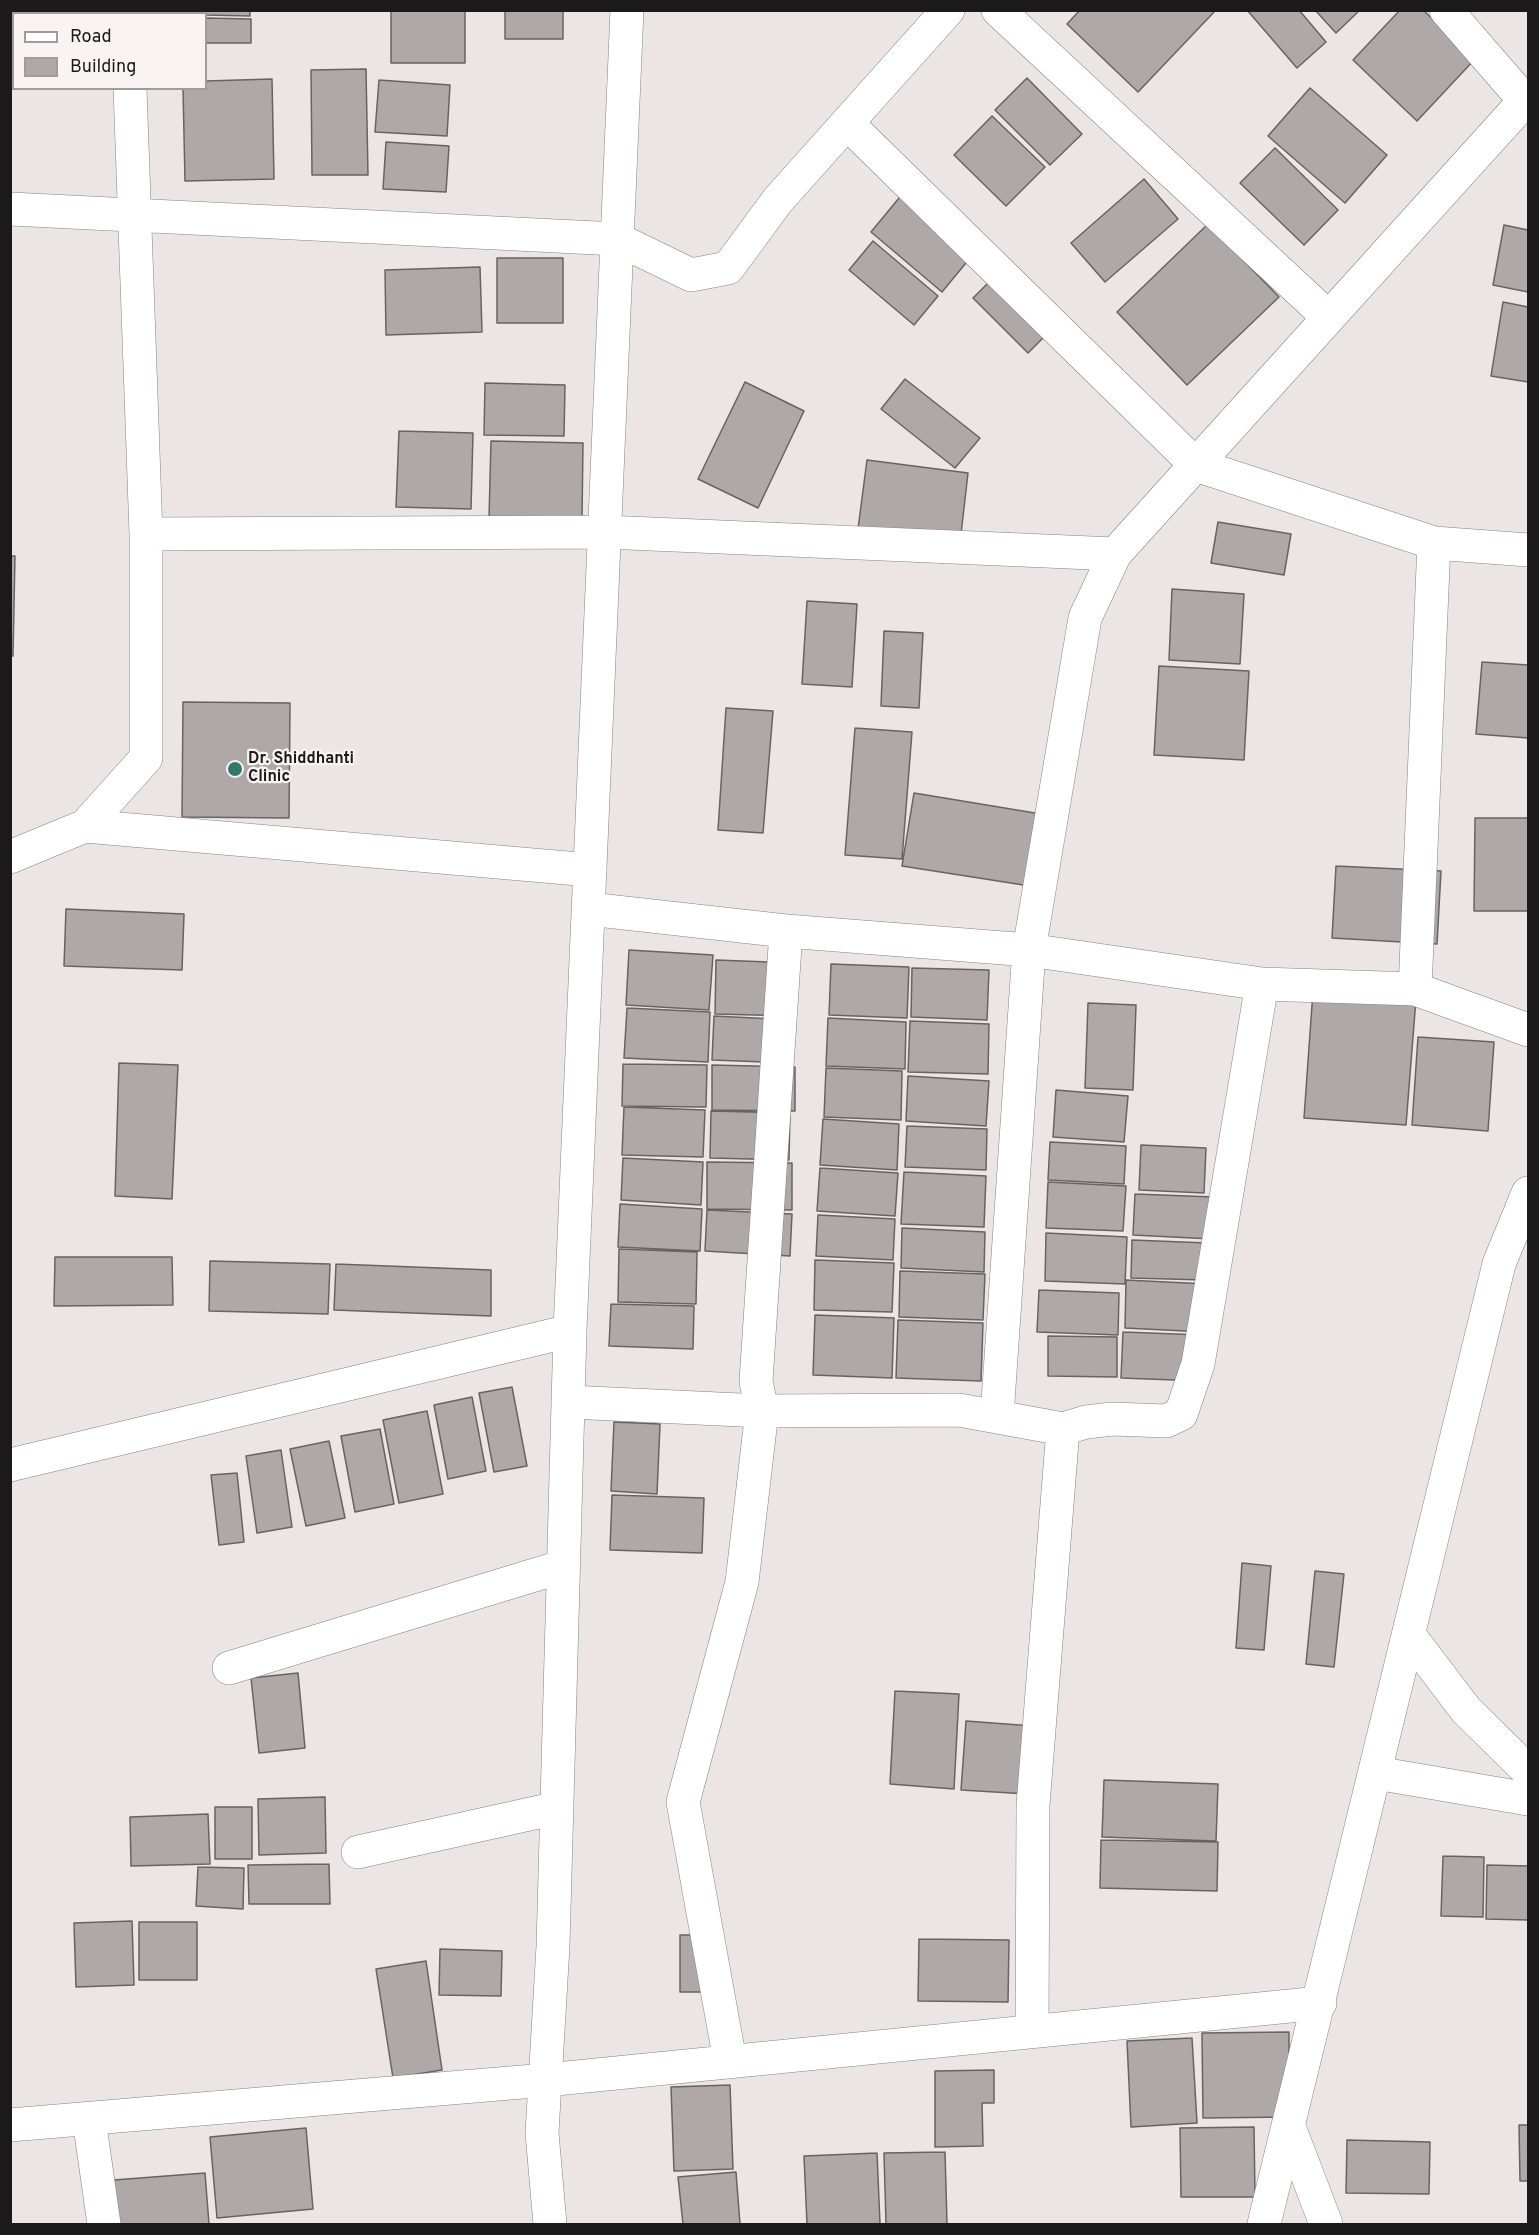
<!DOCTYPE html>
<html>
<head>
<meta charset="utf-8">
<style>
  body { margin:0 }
  #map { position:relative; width:1539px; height:2235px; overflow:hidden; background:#ebe5e4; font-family:Overpass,sans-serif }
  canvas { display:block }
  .frame { position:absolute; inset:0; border:12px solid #1b1919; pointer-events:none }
  .legend { position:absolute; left:12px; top:12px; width:195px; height:78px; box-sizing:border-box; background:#f9f3f2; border:2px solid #a09c9b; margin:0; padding:8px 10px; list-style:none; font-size:18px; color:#1b1919 }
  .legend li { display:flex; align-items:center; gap:12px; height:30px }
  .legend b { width:30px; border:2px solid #a09c9b }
</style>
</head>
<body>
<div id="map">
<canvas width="1539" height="2235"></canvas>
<div class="frame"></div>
<ul class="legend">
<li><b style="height:8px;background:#fff"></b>Road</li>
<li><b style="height:16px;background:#aea9a8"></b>Building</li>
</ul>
</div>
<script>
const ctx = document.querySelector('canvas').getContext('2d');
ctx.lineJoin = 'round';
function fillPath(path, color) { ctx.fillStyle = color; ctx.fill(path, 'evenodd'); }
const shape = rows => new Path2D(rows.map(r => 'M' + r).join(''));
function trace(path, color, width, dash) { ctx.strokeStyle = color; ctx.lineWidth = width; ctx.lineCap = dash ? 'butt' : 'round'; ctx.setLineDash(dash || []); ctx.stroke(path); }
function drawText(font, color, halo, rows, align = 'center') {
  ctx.font = font + ' Overpass,sans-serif'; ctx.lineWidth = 4.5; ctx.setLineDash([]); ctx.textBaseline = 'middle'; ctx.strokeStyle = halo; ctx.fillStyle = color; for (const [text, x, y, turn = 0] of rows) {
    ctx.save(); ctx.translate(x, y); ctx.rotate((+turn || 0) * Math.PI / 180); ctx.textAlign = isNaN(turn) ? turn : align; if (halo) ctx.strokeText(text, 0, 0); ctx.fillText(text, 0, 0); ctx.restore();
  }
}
const building = shape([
  [202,10,250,10,250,16,206,15,202,10],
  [391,10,465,10,465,63,391,63,391,10],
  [505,10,563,10,563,39,505,39,505,10],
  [1080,10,1216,10,1138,92,1067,24,1080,10],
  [1247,10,1299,10,1326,42,1297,68,1247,10],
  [1315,10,1360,10,1336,33,1315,10],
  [1400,10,1423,10,1475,59,1417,121,1353,60,1400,10],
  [206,18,251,19,251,43,206,43,206,18],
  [366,69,368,175,312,175,311,70,366,69],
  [1027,78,1082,134,1050,165,995,110,1027,78],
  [272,79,274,179,185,181,183,88,206,88,206,81,272,79],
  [379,80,450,85,447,136,375,132,379,80],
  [1310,88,1387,155,1345,203,1268,136,1310,88],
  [992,116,1045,167,1006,206,954,155,992,116],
  [386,142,449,146,446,192,383,189,386,142],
  [1275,148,1338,210,1304,245,1240,183,1275,148],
  [1144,179,1178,219,1105,282,1071,243,1144,179],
  [904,192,975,252,942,292,871,232,904,192],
  [1208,224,1279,297,1187,385,1117,312,1208,224],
  [1504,225,1528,230,1528,292,1493,285,1504,225],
  [873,241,938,296,914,325,849,270,873,241],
  [497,258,563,258,563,323,497,323,497,258],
  [480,267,482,332,386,335,385,270,480,267],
  [997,274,1052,329,1028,353,973,298,997,274],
  [1503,302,1528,307,1528,382,1491,376,1503,302],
  [905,379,980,438,955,468,881,409,905,379],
  [745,382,804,411,758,508,698,479,745,382],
  [485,383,565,385,564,436,484,435,485,383],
  [399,431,473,433,471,509,396,507,399,431],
  [491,441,583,443,582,520,489,518,491,441],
  [867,460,968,473,960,543,858,529,867,460],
  [1218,522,1291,534,1284,575,1211,563,1218,522],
  [10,556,15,556,13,656,10,656,10,556],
  [1172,589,1244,594,1240,664,1169,660,1172,589],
  [807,601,857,604,852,687,802,684,807,601],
  [884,631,923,633,919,708,881,706,884,631],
  [1482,662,1528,665,1528,738,1476,734,1482,662],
  [1159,666,1249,671,1244,760,1154,755,1159,666],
  [183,702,290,703,289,818,182,817,183,702],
  [726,708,773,711,763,833,718,830,726,708],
  [855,728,912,732,902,859,845,855,855,728],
  [914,793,1041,814,1030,886,902,866,914,793],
  [1475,818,1528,818,1528,911,1474,911,1475,818],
  [1336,866,1441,871,1437,944,1332,938,1336,866],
  [66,909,184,914,182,970,64,966,66,909],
  [629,950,713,955,709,1010,626,1005,629,950],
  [716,960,796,963,794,1016,715,1014,716,960],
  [831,964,909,967,907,1018,829,1015,831,964],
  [912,968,989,970,987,1020,911,1017,912,968],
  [1313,991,1416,999,1406,1125,1304,1118,1313,991],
  [1088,1003,1136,1005,1133,1090,1085,1088,1088,1003],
  [627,1008,710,1012,708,1062,624,1058,627,1008],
  [714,1016,794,1020,791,1063,712,1060,714,1016],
  [828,1018,906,1022,905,1069,826,1066,828,1018],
  [910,1021,989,1024,988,1074,908,1072,910,1021],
  [1418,1037,1494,1042,1488,1131,1412,1125,1418,1037],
  [119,1063,178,1065,172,1199,115,1196,119,1063],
  [623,1064,707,1065,706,1107,622,1106,623,1064],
  [712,1065,795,1067,795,1111,712,1110,712,1065],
  [826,1068,902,1071,901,1120,824,1117,826,1068],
  [908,1076,989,1081,986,1126,906,1121,908,1076],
  [1056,1090,1128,1096,1124,1142,1053,1137,1056,1090],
  [624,1107,705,1110,703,1157,622,1155,624,1107],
  [711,1111,790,1113,789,1160,710,1158,711,1111],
  [823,1119,899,1124,897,1170,820,1165,823,1119],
  [907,1126,987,1129,986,1170,905,1167,907,1126],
  [1050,1142,1126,1146,1124,1184,1048,1180,1050,1142],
  [1141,1145,1206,1148,1204,1193,1139,1190,1141,1145],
  [623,1158,703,1162,701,1205,621,1200,623,1158],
  [707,1162,792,1163,792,1210,707,1209,707,1162],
  [820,1168,898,1173,895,1216,817,1211,820,1168],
  [904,1172,986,1176,984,1227,901,1224,904,1172],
  [1048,1182,1126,1186,1123,1231,1046,1228,1048,1182],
  [1135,1194,1214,1197,1212,1239,1133,1235,1135,1194],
  [620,1204,702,1209,700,1251,618,1247,620,1204],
  [707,1210,792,1214,790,1256,705,1251,707,1210],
  [818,1215,895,1219,893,1260,816,1256,818,1215],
  [902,1228,985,1232,984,1272,901,1268,902,1228],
  [1046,1233,1127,1237,1125,1284,1045,1281,1046,1233],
  [1132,1240,1208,1243,1205,1280,1131,1278,1132,1240],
  [619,1249,697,1252,696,1304,618,1302,619,1249],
  [55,1257,172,1257,173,1305,54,1306,55,1257],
  [815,1260,894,1263,892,1312,814,1310,815,1260],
  [210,1261,330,1264,328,1314,209,1311,210,1261],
  [336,1264,491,1270,491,1316,334,1310,336,1264],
  [900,1271,985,1274,983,1320,899,1317,900,1271],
  [1126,1280,1207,1284,1205,1332,1125,1328,1126,1280],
  [1039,1290,1119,1293,1118,1335,1037,1332,1039,1290],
  [611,1304,694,1306,693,1349,609,1346,611,1304],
  [815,1315,894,1318,892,1378,813,1375,815,1315],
  [898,1320,983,1323,981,1381,896,1378,898,1320],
  [1123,1332,1202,1335,1201,1381,1121,1378,1123,1332],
  [1048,1336,1117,1337,1117,1377,1048,1376,1048,1336],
  [512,1387,527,1466,494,1472,479,1393,512,1387],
  [472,1397,486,1471,448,1479,434,1405,472,1397],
  [427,1411,443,1494,399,1503,383,1420,427,1411],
  [614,1422,660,1424,657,1494,611,1491,614,1422],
  [380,1429,394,1504,355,1512,341,1436,380,1429],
  [329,1441,345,1518,306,1526,290,1449,329,1441],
  [281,1450,292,1527,257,1533,246,1456,281,1450],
  [237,1473,244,1542,219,1545,211,1475,237,1473],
  [612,1495,704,1498,702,1553,610,1550,612,1495],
  [1242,1563,1271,1566,1264,1650,1236,1648,1242,1563],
  [1315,1571,1344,1574,1334,1667,1306,1664,1315,1571],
  [298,1673,305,1748,259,1753,251,1678,298,1673],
  [895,1691,959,1694,954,1789,890,1784,895,1691],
  [966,1721,1033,1726,1028,1794,961,1790,966,1721],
  [1104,1780,1218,1784,1216,1841,1102,1837,1104,1780],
  [325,1797,326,1853,259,1855,258,1799,325,1797],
  [215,1807,252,1807,252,1859,215,1859,215,1807],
  [208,1814,210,1864,131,1866,130,1817,208,1814],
  [1101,1840,1218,1842,1217,1891,1100,1888,1101,1840],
  [1443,1856,1484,1857,1483,1917,1441,1916,1443,1856],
  [329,1864,330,1904,249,1904,248,1865,329,1864],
  [1487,1865,1528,1866,1528,1920,1486,1919,1487,1865],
  [198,1867,244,1868,243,1909,196,1906,198,1867],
  [132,1921,134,1985,76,1987,74,1923,132,1921],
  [139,1922,197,1922,197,1980,139,1980,139,1922],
  [680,1935,720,1935,719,1992,680,1992,680,1935],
  [919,1939,1009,1940,1008,2002,918,2001,919,1939],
  [440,1949,502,1951,501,1996,439,1995,440,1949],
  [426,1961,442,2070,393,2078,376,1969,426,1961],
  [1289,2032,1289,2117,1203,2118,1202,2033,1289,2032],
  [1192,2038,1197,2123,1131,2127,1127,2041,1192,2038],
  [994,2070,994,2103,982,2103,983,2146,935,2147,935,2071,994,2070],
  [730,2085,733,2169,674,2171,671,2087,730,2085],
  [1519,2125,1528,2125,1528,2181,1520,2181,1519,2125],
  [1254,2127,1255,2197,1181,2197,1180,2128,1254,2127],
  [306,2128,313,2209,217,2218,210,2137,306,2128],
  [1347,2140,1430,2142,1429,2194,1346,2193,1347,2140],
  [945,2152,947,2224,886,2224,884,2153,945,2152],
  [877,2153,880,2224,807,2224,804,2156,877,2153],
  [736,2172,740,2224,683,2224,678,2177,736,2172],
  [205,2173,209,2224,117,2224,114,2180,205,2173]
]);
const minor = shape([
  [128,10,128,14],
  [998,10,1328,317],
  [1446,10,1525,101],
  [848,124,1196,465,1434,543,1528,550],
  [10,209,617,239,691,275,728,268,778,200,948,10],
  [146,534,605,532,1115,554,1528,97],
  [85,826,590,870],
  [10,857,85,826,146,758,146,534,130,88],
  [589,909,786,931,1029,950,1262,984,1415,989,1528,1030],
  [1415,989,1434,543],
  [569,1402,762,1411,959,1410,1063,1429,1086,1422,1112,1419,1166,1421,1181,1414,1198,1364,1262,984],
  [997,1416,1029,950,1085,618,1115,554],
  [10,1465,570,1331],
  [1409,1635,1466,1710,1528,1771],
  [229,1668,564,1566],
  [1376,1773,1528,1799],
  [358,1852,557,1808],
  [1032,2031,1033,1805,1063,1429],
  [730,2061,683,1802,742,1582,762,1411,756,1381,786,931],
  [89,2119,104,2224],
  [10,2125,546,2080,1320,2003],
  [1289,2127,1326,2224],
  [550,2224,542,2133,553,1946,570,1331,627,10],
  [1264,2224,1499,1264,1528,1193]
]);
const markers = [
  [235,769,8,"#33786b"]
];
const poiNames = [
  ["Dr. Shiddhanti",248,760],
  ["Clinic",248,778]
];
fillPath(building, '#aea9a8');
trace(building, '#686362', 1.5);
trace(minor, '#878281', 34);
trace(minor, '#fff', 33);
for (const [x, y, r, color] of markers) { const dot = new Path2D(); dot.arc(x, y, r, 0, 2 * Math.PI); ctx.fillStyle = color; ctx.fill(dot); trace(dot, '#f9f3f2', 2); }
drawText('bold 16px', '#1b1919', '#f9f3f2', poiNames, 'left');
</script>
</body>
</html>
